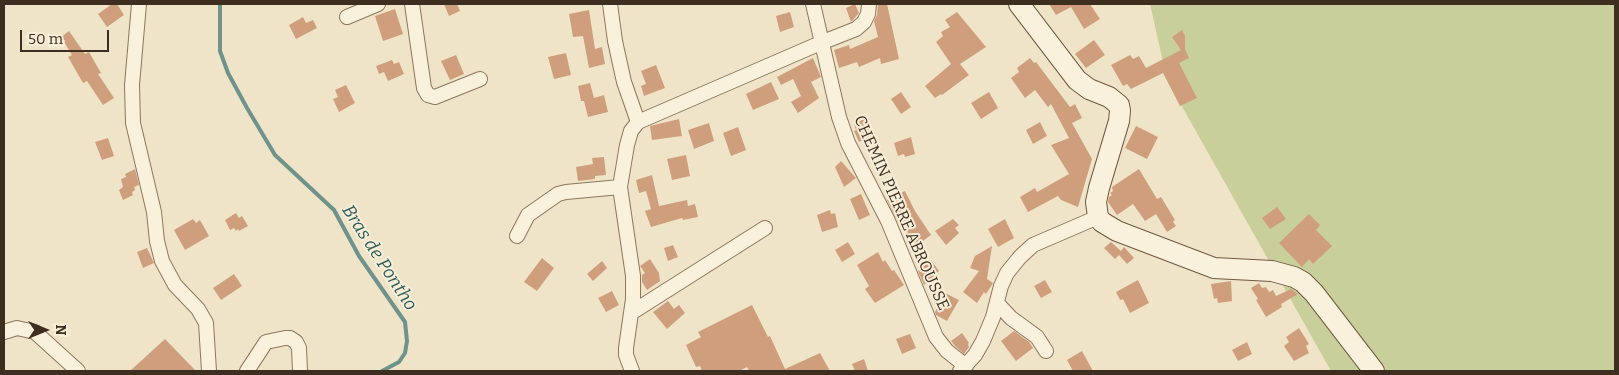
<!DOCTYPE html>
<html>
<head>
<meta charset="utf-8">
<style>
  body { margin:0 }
  #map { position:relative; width:1619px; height:375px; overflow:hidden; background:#f0e4c8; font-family:Bitter,serif }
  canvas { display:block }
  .frame { position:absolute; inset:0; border:5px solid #3d2e20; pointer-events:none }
  .north { position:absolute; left:20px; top:305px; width:50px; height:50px; -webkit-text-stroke:4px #f7eed8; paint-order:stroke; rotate:90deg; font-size:14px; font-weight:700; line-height:20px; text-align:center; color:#3d2e20 }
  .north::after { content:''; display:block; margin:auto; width:18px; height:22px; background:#3d2e20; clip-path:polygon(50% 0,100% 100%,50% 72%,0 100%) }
  .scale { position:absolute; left:20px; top:30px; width:89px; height:22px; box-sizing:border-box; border:2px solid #3d2e20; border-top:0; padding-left:6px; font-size:15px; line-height:18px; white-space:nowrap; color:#3d2e20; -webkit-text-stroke:4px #f7eed8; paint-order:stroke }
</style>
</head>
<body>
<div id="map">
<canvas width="1619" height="375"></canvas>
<div class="frame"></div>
<div class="north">N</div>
<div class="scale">50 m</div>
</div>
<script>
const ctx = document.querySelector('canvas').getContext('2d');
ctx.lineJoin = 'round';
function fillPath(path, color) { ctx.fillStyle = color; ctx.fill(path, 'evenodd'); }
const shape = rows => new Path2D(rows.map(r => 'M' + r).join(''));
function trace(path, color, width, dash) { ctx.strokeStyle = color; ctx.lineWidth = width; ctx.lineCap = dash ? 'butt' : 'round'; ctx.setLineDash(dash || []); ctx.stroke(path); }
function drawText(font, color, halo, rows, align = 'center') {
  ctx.font = font + ' Bitter,serif'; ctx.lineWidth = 4; ctx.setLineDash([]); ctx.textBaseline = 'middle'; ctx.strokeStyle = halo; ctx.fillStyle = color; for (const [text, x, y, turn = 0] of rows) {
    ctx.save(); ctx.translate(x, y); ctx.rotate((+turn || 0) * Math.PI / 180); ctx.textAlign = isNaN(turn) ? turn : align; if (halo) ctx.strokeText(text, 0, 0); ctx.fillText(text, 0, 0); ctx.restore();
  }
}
const green = shape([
  [1150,4,1615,4,1615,371,1331,371,1167,80]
]);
const stream = shape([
  [220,4,220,51,228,73,247,108,275,155,334,210,359,256,405,322,407,341,405,353,399,362,382,371]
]);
const building = shape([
  [112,4,117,4,124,15,107,27,98,14],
  [444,4,457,4,460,11,449,16],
  [855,4,859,13,851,22,846,8],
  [878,4,887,4,899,59,881,64,880,58,859,67,857,62,839,68,834,50,849,45,850,49,878,37,874,21,877,15],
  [1049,4,1090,4,1100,19,1084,29,1071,7,1056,15],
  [395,9,403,34,383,41,375,16],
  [589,10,595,49,602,47,605,64,589,68,583,36,573,37,569,14],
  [790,12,794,27,780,32,776,16],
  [957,12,986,47,960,64,969,75,942,95,941,94,935,98,925,86,951,64,936,42,943,36,941,32,950,27,945,20],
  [303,17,306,23,313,20,317,28,296,39,289,25],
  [1182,30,1185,36,1185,49,1189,58,1179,63,1197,98,1180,106,1163,73,1131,89,1127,84,1123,86,1111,65,1130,55,1133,59,1139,56,1146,68,1181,50,1172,37],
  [69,31,85,54,89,52,101,73,98,74,114,98,103,105,87,81,83,83,68,57,72,55,61,37],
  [1094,40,1105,55,1086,68,1075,54],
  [566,53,571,75,554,79,548,57],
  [456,55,464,74,450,80,441,61],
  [813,58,821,77,811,82,819,98,798,113,791,102,801,96,793,79,781,85,777,77],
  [1030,58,1034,63,1036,62,1070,107,1075,104,1082,118,1072,123,1092,159,1078,207,1061,200,1058,196,1028,212,1020,197,1035,188,1037,192,1069,174,1051,145,1069,138,1051,104,1048,107,1035,90,1025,98,1011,78,1019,72,1017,68],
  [392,60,394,64,399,62,404,74,388,81,384,72,379,74,376,66],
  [656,65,665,88,644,96,641,86,646,84,641,71],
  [771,82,779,99,753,110,746,94],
  [590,83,594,98,604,95,608,112,588,117,584,101,581,101,578,86],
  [346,85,355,103,339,112,333,99,338,97,335,90],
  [901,92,911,107,901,114,891,99],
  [989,92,998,108,981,119,971,103],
  [679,119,682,136,652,140,650,126],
  [864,119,867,125,869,124,875,134,859,142,854,131,856,130,854,124],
  [1040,122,1047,136,1033,144,1026,130],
  [709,123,714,141,694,149,688,130],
  [1136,126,1158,137,1147,159,1125,148],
  [738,127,746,150,731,156,723,133],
  [911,137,915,154,905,157,904,154,898,156,894,143],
  [108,138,114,156,102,160,95,142],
  [686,155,690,176,672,180,667,159],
  [604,157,606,175,595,176,595,179,578,181,576,167,593,164,592,158],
  [841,161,856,178,844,187,835,167],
  [135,169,139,185,134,187,135,190,132,192,133,195,123,200,119,190,123,187,121,179,126,177,125,174],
  [1139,169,1157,199,1161,197,1175,220,1173,222,1176,226,1167,232,1156,214,1145,221,1133,204,1117,215,1108,202,1109,197,1112,195,1110,193,1113,191,1112,187],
  [652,175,659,206,687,200,688,206,695,204,698,217,683,220,682,218,651,227,645,211,651,209,646,191,639,193,636,180],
  [905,191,915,211,931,235,916,246,901,223,899,224,887,200],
  [861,194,870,215,859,220,850,199],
  [1277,207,1286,219,1270,229,1262,218],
  [830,210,831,214,835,213,838,227,822,232,817,215],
  [236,213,239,218,242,216,248,226,239,231,238,229,236,231,234,228,230,230,225,220],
  [1309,214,1320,225,1316,230,1332,246,1313,264,1309,259,1302,267,1279,243],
  [193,219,196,223,200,220,209,236,185,250,174,230],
  [953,219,959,225,955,228,959,233,946,245,935,231],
  [1005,219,1014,238,998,247,988,229],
  [848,242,855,254,842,262,835,250],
  [1111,242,1121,251,1124,247,1134,258,1127,264,1119,255,1115,259,1104,248],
  [673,245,678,257,668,261,664,248],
  [992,246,987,279,993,283,986,294,984,292,977,303,963,292,979,271,970,268,975,256],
  [147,248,154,263,143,268,137,252],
  [878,252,883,262,885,260,892,271,894,270,904,285,875,303,865,289,869,286,857,265],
  [542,258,554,268,537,291,524,282],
  [650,259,659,273,660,281,647,290,642,282,642,275,645,273,640,266],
  [931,260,939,271,924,285,918,271],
  [602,261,607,268,593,281,587,274],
  [234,274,242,286,221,300,213,288],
  [1045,280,1052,292,1041,298,1034,286],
  [1138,280,1149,303,1130,313,1123,299,1120,300,1116,292],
  [1231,281,1232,301,1218,303,1217,298,1214,299,1211,284],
  [1259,283,1262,288,1266,287,1269,292,1273,290,1276,296,1291,289,1298,294,1281,304,1282,307,1266,317,1256,300,1258,299,1251,288],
  [612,291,619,305,606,312,598,298],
  [945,293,959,300,947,321,936,315,935,312],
  [668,301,674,309,679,305,685,313,667,329,653,312],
  [752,305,768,337,770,336,785,369,820,353,830,371,749,371,747,367,739,371,702,371,700,366,696,367,686,345,701,337,698,332],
  [1299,328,1309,344,1306,346,1309,353,1294,361,1284,346,1289,342,1286,337],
  [1014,331,1029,342,1033,348,1016,361,1001,341],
  [962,333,969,343,968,344,969,347,964,354,955,346,951,341],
  [910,334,916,348,902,354,896,339],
  [165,339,196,371,130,371],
  [1247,342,1252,354,1238,361,1232,350],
  [1082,351,1093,371,1073,371,1067,360],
  [864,359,868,371,855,371,852,364]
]);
const street = shape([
  [139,4,132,85,133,123,154,212,157,241,162,261,175,285,198,309,206,323,209,371],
  [412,4,424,88,428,95,435,97,480,79],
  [610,4,615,41,624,82,638,122],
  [813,4,839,117,848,143,888,221,936,337,947,351,966,366],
  [347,17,378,4],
  [517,236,528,215,558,194,566,192,620,187],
  [997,303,1011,318,1037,337,1046,351],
  [631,313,765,228],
  [4,332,17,328,35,332,78,371],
  [247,371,266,342,285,338,290,338,296,342,299,348,300,371],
  [632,371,626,355,626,348,633,299,633,276,620,187,627,145,631,131,638,122,823,42,856,29,864,22,868,14,869,4],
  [960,371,975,355,983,341,993,317,1001,286,1007,273,1020,257,1033,245,1098,217]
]);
const secondary = shape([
  [1019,4,1077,80,1089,89,1109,97,1119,105,1120,111,1119,121,1099,188,1096,202,1098,217,1102,222,1117,231,1214,268,1272,271,1294,277,1303,282,1314,293,1374,371]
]);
const streetNames = [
  ["CHEMIN PIERRE ABROUSSE",901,213,66]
];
const waterNames = [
  ["Bras de Pontho",379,258,57]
];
fillPath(green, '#c9cf9b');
trace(stream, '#6f938a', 4);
fillPath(building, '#cf9f7d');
trace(street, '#8d765c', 16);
trace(secondary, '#6f573f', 22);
trace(street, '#faf1dc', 14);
trace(secondary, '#faf1dc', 20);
drawText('16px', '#3d2e20', '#f7eed8', streetNames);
drawText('italic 18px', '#2f5d5a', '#f7eed8', waterNames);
</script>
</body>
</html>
